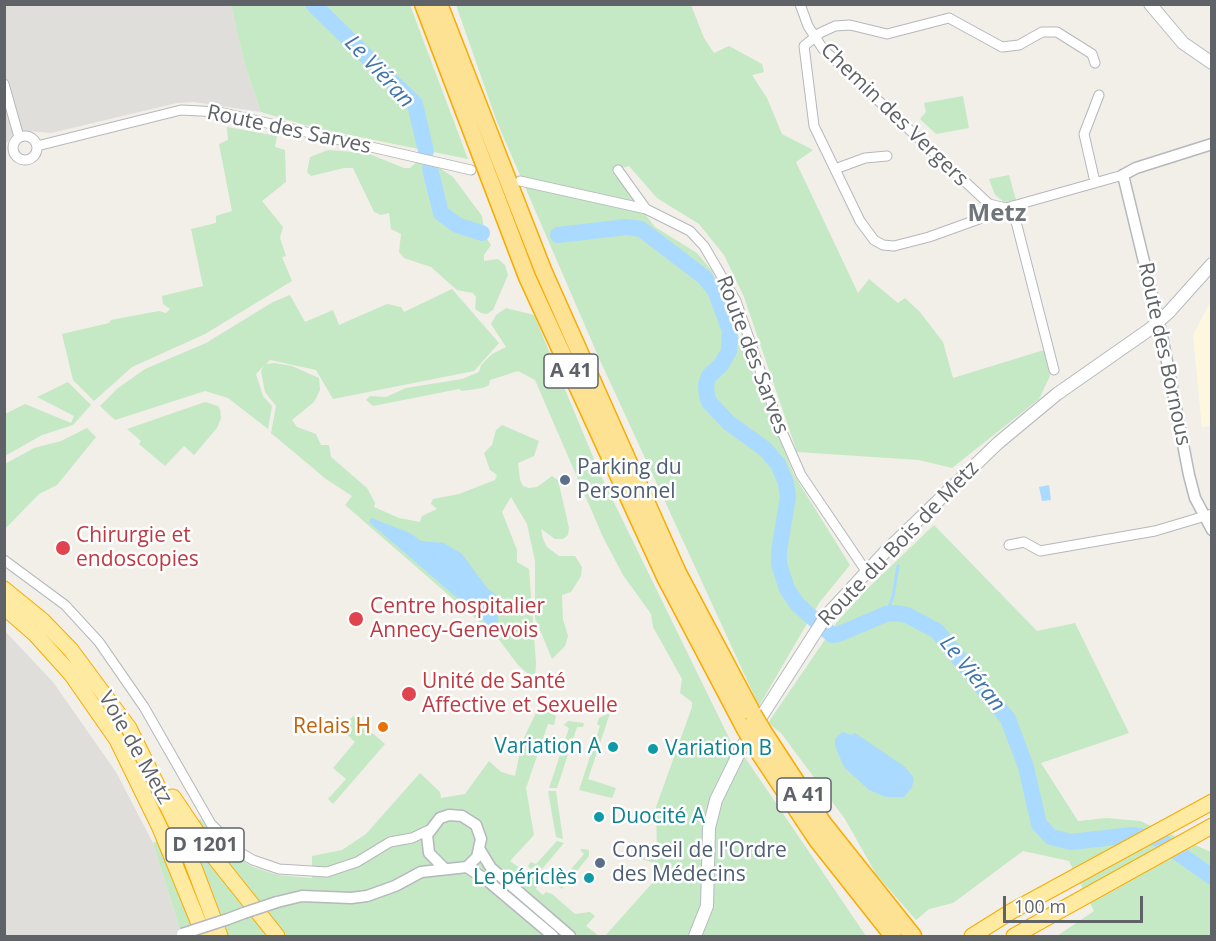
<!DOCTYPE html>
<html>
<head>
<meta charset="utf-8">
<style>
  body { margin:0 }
  #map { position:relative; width:1216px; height:941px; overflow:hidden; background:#f1efe8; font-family:"Open Sans",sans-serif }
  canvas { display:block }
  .frame { position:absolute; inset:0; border:6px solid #5f6368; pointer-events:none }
  .scale { position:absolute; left:1003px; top:896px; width:140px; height:27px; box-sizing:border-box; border:3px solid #5f6368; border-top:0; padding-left:8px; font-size:18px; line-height:21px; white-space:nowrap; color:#5f6368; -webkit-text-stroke:4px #fff; paint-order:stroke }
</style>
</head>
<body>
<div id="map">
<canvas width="1216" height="941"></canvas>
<div class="frame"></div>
<div class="scale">100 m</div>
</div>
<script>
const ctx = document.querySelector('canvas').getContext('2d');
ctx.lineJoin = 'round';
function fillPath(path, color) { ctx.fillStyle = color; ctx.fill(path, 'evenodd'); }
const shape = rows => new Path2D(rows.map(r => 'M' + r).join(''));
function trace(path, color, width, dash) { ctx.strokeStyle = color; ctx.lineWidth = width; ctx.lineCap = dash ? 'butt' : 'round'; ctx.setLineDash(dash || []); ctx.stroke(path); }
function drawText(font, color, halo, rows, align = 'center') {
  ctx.font = font + ' "Open Sans",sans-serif'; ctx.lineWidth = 5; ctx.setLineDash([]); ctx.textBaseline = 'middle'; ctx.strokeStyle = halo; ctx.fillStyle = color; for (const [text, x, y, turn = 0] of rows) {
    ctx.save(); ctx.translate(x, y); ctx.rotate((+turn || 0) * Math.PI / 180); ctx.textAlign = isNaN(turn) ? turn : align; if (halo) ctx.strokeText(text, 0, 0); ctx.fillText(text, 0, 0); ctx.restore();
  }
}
const commercial = shape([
  [1211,301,1211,425,1202,428,1193,335]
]);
const industrial = shape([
  [5,5,231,5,246,69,261,112,194,102,177,103,51,133,17,130,5,145],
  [4,630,53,682,116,772,153,843,182,936,5,936]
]);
const green = shape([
  [231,5,410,5,468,159,315,128,261,112,246,69],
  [456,5,691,5,704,38,714,53,729,46,762,64,764,72,752,75,767,98,782,134,813,150,796,162,858,293,869,279,898,303,905,298,920,312,943,342,953,378,1044,350,1050,376,1039,399,952,468,919,460,797,452,744,297,724,255,699,224,657,198,629,166,612,171,655,227,697,253,712,271,794,475,850,565,819,603,759,706,599,358,497,122],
  [963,96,969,128,936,134,920,119,926,112,924,103],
  [227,127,277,136,275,147,285,150,286,182,262,201,283,227,280,238,286,256,282,257,292,281,205,334,132,367,94,401,73,380,62,334,109,323,111,320,159,311,166,313,170,309,163,304,162,296,203,286,191,229,216,223,216,216,232,211,219,144,228,140],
  [328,150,367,153,404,168,410,168,420,159,431,162,453,177,482,216,485,236,491,245,484,255,484,261,498,259,505,265,508,275,493,310,487,314,481,313,475,309,476,297,473,293,457,290,431,267,404,258,399,252,401,234,391,229,389,213,381,215,374,212,353,168,344,168,311,176,307,172,310,157],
  [1009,175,1016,200,1004,202,995,195,989,179],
  [452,289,499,343,474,371,333,399,316,370,270,360,266,364,274,363,292,366,319,378,320,390,314,402,292,420,297,427,316,434,321,445,329,445,331,457,367,488,375,503,374,507,399,518,420,522,422,516,437,509,431,504,433,499,459,494,495,480,497,475,490,470,484,453,492,445,496,430,502,425,539,441,534,456,518,463,520,480,523,486,529,488,537,487,552,476,558,480,569,528,568,535,563,539,555,539,541,529,543,539,547,547,559,556,575,556,582,567,581,576,571,592,562,595,563,619,568,636,565,646,552,659,535,618,535,561,527,524,511,497,502,512,517,550,517,562,529,569,536,663,535,680,518,665,497,637,345,505,352,496,326,479,271,433,276,406,265,392,261,371,264,366,256,374,263,396,272,406,268,429,228,398,205,391,115,420,100,406,118,388,145,369,206,343,273,302,290,295,305,322,333,310,339,325,387,304,401,307,404,312],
  [506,308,534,315,601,476,732,744,746,759,866,936,605,936,655,880,653,877,658,864,632,856,631,853,652,859,660,855,657,850,656,807,692,707,692,702,680,693,682,679,653,627,651,614,623,575,603,537,535,380,518,371,490,380,489,385,483,388,462,391,459,389,373,406,366,400,370,396,386,397,406,388,462,379,479,372,481,365,492,354,506,347,491,324,496,315],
  [68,382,91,405,73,425,42,435,5,456,5,414,25,404,71,423,74,416,37,397],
  [205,402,218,406,220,410,221,418,217,428,194,455,184,446,165,466,139,444,141,441,127,429],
  [87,428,96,437,57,485,39,494,5,529,5,464,34,448,61,441],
  [934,525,1037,631,1075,623,1129,733,1041,763,1078,821,1107,818,1140,821,1211,852,1211,936,1057,936,1094,911,1069,861,1023,851,953,903,929,909,916,920,876,874,845,819,781,733,768,723,837,622,867,589],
  [548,710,556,716,554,725,548,724,526,788,534,835,510,861,537,880,539,884,536,889,543,895,546,892,552,894,575,914,590,912,595,916,586,926,599,936,182,936,153,843,201,819,212,836,229,852,253,867,278,875,312,878,312,856,342,850,366,834,420,773,440,792,441,798,465,794,489,761,501,772,515,776,522,742,536,713],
  [610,713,588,779,616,788,612,798,579,790,600,726,597,724,599,718],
  [353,716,385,744,333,804,328,799,346,779,333,768,355,742,341,729],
  [568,721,584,723,583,727,577,727,557,788,549,788,569,728,564,725],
  [548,791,556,791,563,839,556,837],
  [557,841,564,843,542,869,536,865,531,869,528,866,531,862,536,864],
  [583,849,589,850,589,856,562,889,553,881,555,878,560,882,584,854,580,850]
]);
const water = shape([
  [1049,485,1051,500,1042,501,1039,487],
  [371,518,410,533,421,541,444,543,462,554,487,588,497,596,498,620,495,627,491,627,369,522],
  [842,732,852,735,855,733,905,767,914,778,912,787,904,797,886,797,869,790,844,767,835,746,835,739]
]);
const stream = shape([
  [886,614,893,597,898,566]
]);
const river = shape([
  [313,4,415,104,426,151],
  [430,169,441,213,457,225,482,233],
  [558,235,626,227,641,229,704,277,715,290,730,331,729,351,721,365,709,376,706,384,707,396,709,402,729,423,765,449,778,464,786,483,788,497,779,551,779,564,787,589,798,605,832,635,839,634,886,614,894,613,907,615,937,631,1008,719,1026,767,1039,824,1051,837,1071,842,1132,835,1157,838,1212,877]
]);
const minor = shape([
  [800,4,808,26,823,49,989,204,1006,208,1123,175],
  [4,84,19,137],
  '13 148a12 12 0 1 1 24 0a12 12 0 1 1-24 0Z',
  [37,146,181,110,219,112,471,170],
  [835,169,865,158,887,156],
  [618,170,646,209],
  [520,181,646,209,690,231,704,246,736,301,779,425,801,475,866,571],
  [1095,182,1084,134,1099,95],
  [994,206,979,219,929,237,894,246,883,245,874,240,860,221,814,126,804,46,820,33,835,26,850,25,887,34,949,18,1002,47,1019,45,1042,32,1057,32,1092,54,1095,63],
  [1012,206,1054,370],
  [1009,545,1024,542,1040,551,1155,531,1212,514],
  [4,560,65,605,99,642,144,707,211,824,239,852,253,860,279,869,327,872,357,862,390,842,412,838,429,830]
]);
const tertiary = shape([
  [1212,144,1136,168,1123,175,1162,336,1189,475,1195,498,1212,530],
  [480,850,491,868,570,936],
  [467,867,489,882,553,936],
  [277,902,302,896,351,898,367,896,395,886,421,872,467,867,477,857,481,839,476,825,462,816,449,815,440,818,427,835,429,853,444,868],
  [228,919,244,913]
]);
const secondary = shape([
  [1150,4,1183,43,1212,63],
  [1169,312,1212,264],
  [695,936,707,906,709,828,716,800,743,745,826,616,885,552,998,443,1057,394,1150,329]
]);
const trunk = shape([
  [4,589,42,620,71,650,129,728,183,838,220,936],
  [4,607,35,634,71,674,117,740,160,828,204,936],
  [173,797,210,852,277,936],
  [972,936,1012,911,1212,802],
  [1014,936,1212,826]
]);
const motorway = shape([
  [423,4,527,277,665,577,744,727],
  [439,4,543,270,678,573,753,714],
  [763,731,823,823,913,936],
  [754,745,817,840,893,936]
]);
const tertiaryBridge = shape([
  [244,913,277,902],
  [182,934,228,919]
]);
const secondaryBridge = shape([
  [1150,329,1169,312]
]);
const motorwayBridge = shape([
  [753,714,763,731],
  [744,727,754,745]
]);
const markers = [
  [565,480,6,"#5c6f8a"],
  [63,548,8,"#e0444e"],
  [356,619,8,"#e0444e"],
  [409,694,8,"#e0444e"],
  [383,727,6,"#e8710a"],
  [613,747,6,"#0f9aa8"],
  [653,749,6,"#0f9aa8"],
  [599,817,6,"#0f9aa8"],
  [600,863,6,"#5c6f8a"],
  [589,878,6,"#0f9aa8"]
];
const shields = [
  [571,371,54],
  [804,795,54],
  [205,845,78]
];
const shieldNames = [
  ["A 41",571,371],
  ["A 41",804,795],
  ["D 1201",205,845]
];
const streetNames = [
  ["Chemin des Vergers",894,115,44],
  ["Route des Sarves",289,130,12],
  ["Route des Bornous",1164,354,78],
  ["Route des Sarves",752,355,69],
  ["Route du Bois de Metz",899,544,-46],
  ["Voie de Metz",135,748,60]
];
const serviceNames = [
  ["Parking du",577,468],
  ["Personnel",577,492],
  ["Conseil de l'Ordre",612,851],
  ["des Médecins",612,875]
];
const healthNames = [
  ["Chirurgie et",76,536],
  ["endoscopies",76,560],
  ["Centre hospitalier",370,607],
  ["Annecy-Genevois",370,631],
  ["Unité de Santé",422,682],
  ["Affective et Sexuelle",422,706]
];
const foodNames = [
  ["Relais H",371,727]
];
const cultureNames = [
  ["Variation A",601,747],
  ["Variation B",665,749,"left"],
  ["Duocité A",611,817,"left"],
  ["Le périclès",577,878]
];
const waterNames = [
  ["Le Viéran",379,72,47],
  ["Le Viéran",972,674,51]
];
const quarterNames = [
  ["Metz",997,214]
];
fillPath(commercial, '#fef7e0');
fillPath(industrial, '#e0deda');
fillPath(green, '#c5e8c5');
fillPath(water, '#aadaff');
trace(stream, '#aadaff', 3);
trace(river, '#aadaff', 16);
trace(minor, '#b5b8bc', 11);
trace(tertiary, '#b5b8bc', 13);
trace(secondary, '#b6babf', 14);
trace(trunk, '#f9ab00', 17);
trace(motorway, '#f9ab00', 19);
trace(minor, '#fff', 9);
trace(tertiary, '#fff', 10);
trace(secondary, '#fff', 12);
trace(trunk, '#feeaa1', 15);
trace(motorway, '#fde293', 16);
trace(tertiaryBridge, '#b5b8bc', 13, []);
trace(secondaryBridge, '#b6babf', 14, []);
trace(motorwayBridge, '#f9ab00', 19, []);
trace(tertiaryBridge, '#fff', 10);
trace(secondaryBridge, '#fff', 12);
trace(motorwayBridge, '#fde293', 16);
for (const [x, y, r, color] of markers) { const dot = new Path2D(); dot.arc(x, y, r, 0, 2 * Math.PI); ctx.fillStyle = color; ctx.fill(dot); trace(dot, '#fff', 2); }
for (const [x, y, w] of shields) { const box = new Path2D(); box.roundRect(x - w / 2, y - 17, w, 34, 4.5); ctx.fillStyle = '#fff'; ctx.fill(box); trace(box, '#5f6368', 1.5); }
drawText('bold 20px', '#5f6368', null, shieldNames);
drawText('21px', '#5f6368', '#fff', streetNames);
drawText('21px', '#4e5e75', '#fff', serviceNames, 'left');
drawText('21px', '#be3a42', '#fff', healthNames, 'left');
drawText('21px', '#c56008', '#fff', foodNames, 'right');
drawText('21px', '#0d838f', '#fff', cultureNames, 'right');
drawText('italic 22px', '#4174aa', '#fff', waterNames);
drawText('bold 24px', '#70757a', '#fff', quarterNames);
</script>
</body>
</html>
